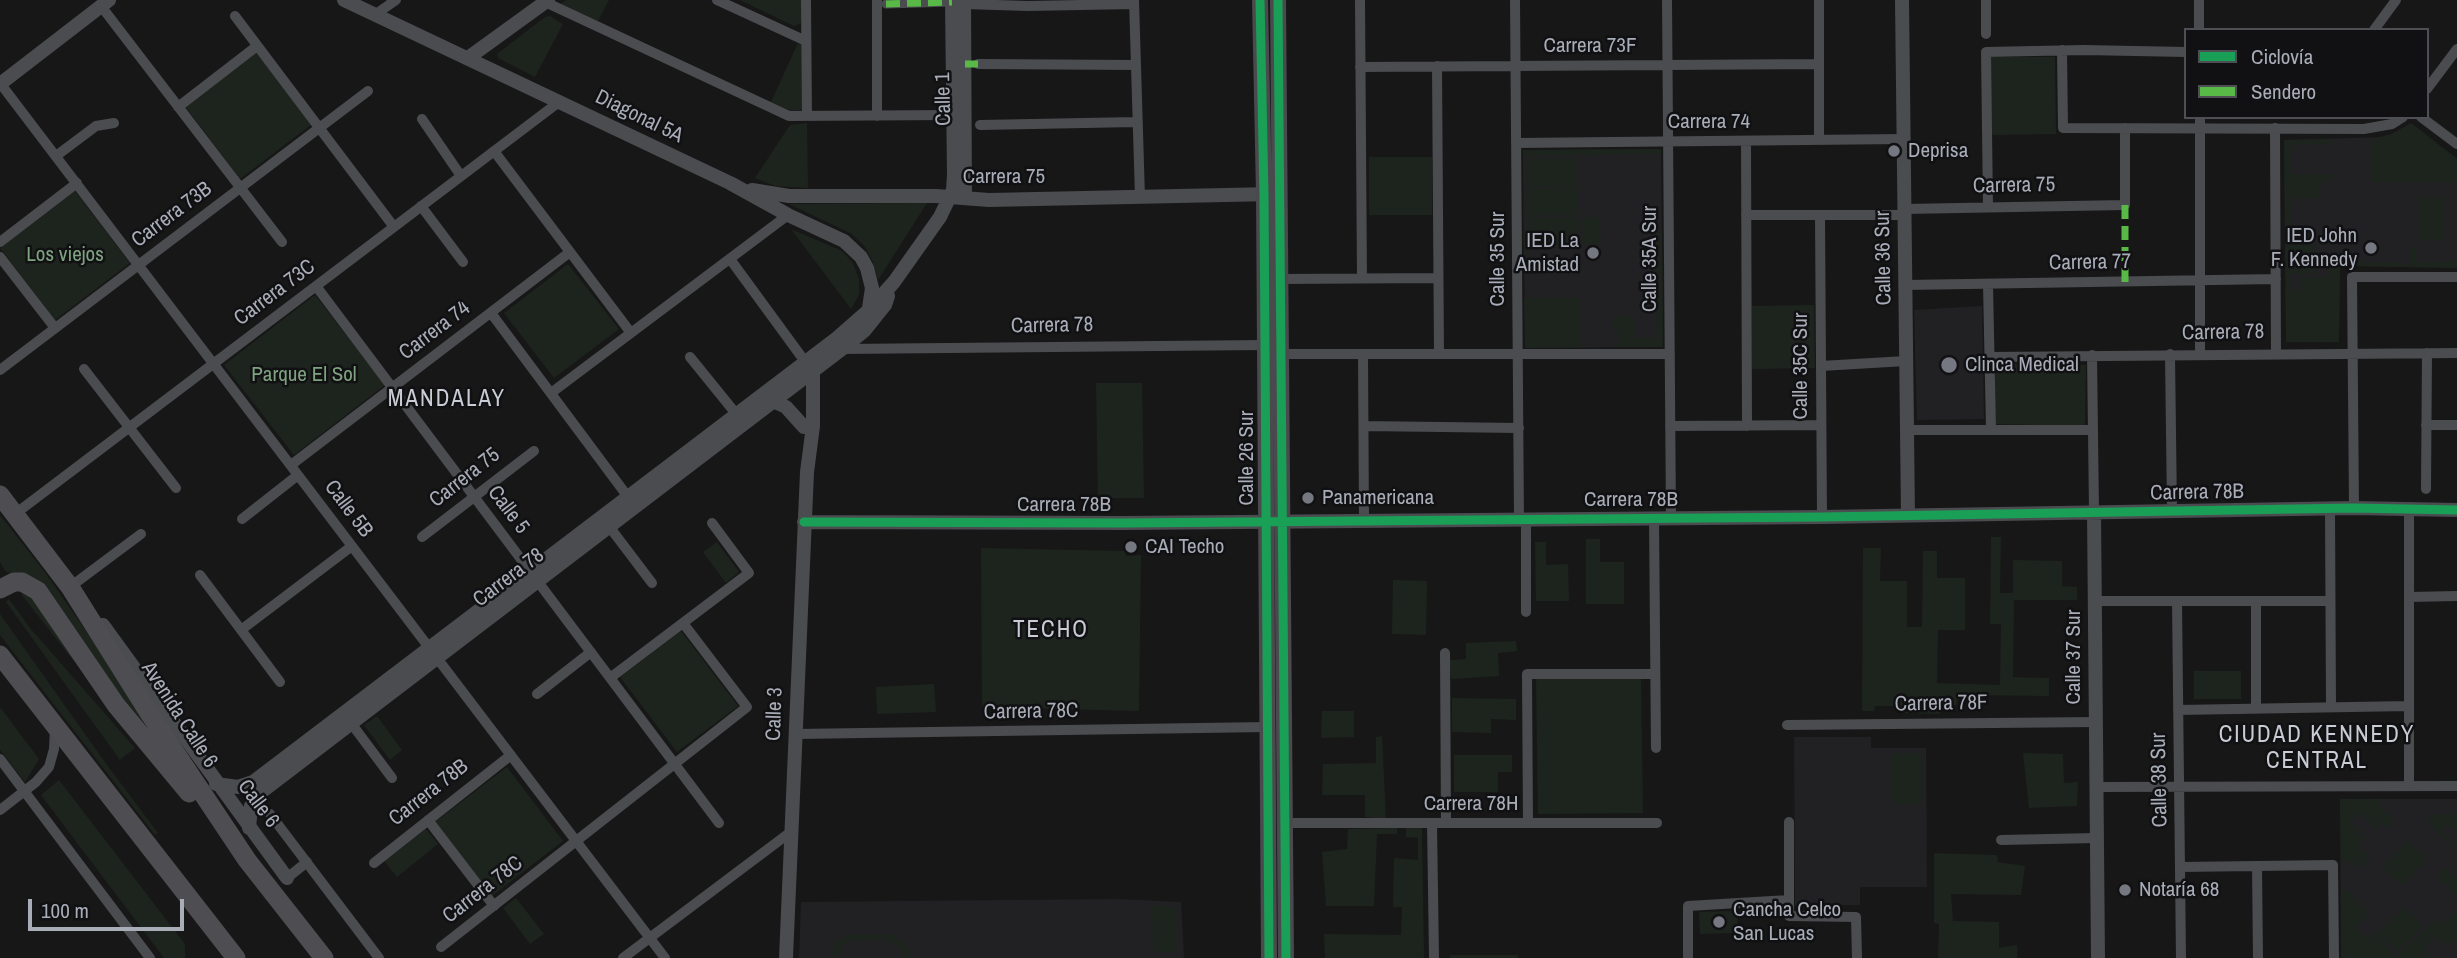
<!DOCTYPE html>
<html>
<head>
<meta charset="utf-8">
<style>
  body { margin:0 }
  #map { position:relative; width:2457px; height:958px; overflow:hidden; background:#171717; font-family:"Archivo Narrow",sans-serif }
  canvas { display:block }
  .legend { position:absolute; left:2184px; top:28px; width:245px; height:91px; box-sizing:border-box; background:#111113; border:2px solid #4d4f55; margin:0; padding:9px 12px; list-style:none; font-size:21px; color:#a8adb8 }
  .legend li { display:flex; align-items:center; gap:14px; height:35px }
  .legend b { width:35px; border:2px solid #4d4f55 }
  .scale { position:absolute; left:28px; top:899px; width:156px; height:32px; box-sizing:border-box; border:4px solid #a8adb8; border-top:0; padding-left:9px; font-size:21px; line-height:24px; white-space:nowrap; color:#a8adb8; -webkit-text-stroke:5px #111113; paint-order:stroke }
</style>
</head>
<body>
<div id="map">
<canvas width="2457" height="958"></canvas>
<ul class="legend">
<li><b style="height:9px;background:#1a9f57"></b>Ciclovía</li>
<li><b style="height:9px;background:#58b947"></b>Sendero</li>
</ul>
<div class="scale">100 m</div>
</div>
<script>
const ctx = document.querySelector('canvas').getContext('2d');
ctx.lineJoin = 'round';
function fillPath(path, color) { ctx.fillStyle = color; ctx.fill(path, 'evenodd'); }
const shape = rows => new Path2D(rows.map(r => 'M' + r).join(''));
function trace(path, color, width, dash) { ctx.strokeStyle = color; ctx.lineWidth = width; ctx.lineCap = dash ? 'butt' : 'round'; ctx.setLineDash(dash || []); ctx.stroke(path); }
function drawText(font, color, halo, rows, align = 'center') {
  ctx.font = font + ' "Archivo Narrow",sans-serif'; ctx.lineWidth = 5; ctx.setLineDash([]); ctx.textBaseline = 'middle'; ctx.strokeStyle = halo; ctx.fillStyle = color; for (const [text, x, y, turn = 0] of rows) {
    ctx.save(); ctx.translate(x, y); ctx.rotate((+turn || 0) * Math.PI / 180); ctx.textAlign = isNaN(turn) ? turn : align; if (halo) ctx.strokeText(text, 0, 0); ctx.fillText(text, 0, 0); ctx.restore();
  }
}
const built = shape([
  [2411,123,2457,159,2457,268,2340,266,2339,342,2286,342,2284,140,2386,137],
  [1661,149,1663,347,1525,348,1523,150],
  [1982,306,1984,419,1917,420,1914,310],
  [1794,737,1871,737,1871,748,1926,748,1927,887,1860,887,1860,905,1795,905],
  [2340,799,2457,799,2457,958,2341,958],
  [1118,899,1181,902,1184,958,799,958,801,902]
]);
const green = shape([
  [566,0,609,0,597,23,559,5],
  [740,0,802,0,801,23,794,26],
  [550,16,563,24,535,77,498,58,497,54,545,17],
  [798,43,804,46,805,110,791,111,771,102],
  [257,52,312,124,240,179,185,106],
  [1990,57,2055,57,2056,134,1991,135],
  [807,123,808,188,775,186,755,178,790,125],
  [2411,123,2457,159,2457,182,2372,182,2371,139,2396,133],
  [2332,139,2332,144,2290,145,2291,174,2332,174,2332,181,2319,182,2319,198,2291,197,2290,229,2314,231,2315,274,2290,274,2291,290,2300,291,2300,278,2329,277,2329,260,2375,263,2394,262,2404,264,2406,262,2406,267,2340,266,2339,342,2286,342,2284,140],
  [1661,149,1661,154,1526,156,1527,275,1524,275,1523,150],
  [1369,157,1432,157,1432,215,1369,215],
  [1576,158,1577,186,1530,186,1529,159],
  [1577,187,1577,215,1530,215,1530,188],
  [75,191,130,263,55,320,0,248],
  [2418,197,2444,197,2445,240,2419,241],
  [927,203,878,280,872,260,865,247,852,234,789,204],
  [1577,217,1578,244,1531,245,1530,218],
  [1581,217,1600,217,1601,244,1581,244],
  [791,229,842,251,853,263,859,279,859,295,851,309],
  [1662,231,1663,347,1619,347,1618,331,1614,331,1614,316,1633,316,1634,338,1657,338,1655,232],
  [2409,248,2416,248,2417,262,2457,261,2457,268,2409,267],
  [568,264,619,329,554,378,504,313],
  [315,295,385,385,294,455,224,365],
  [1524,298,1580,298,1580,347,1525,348],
  [1814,305,1815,368,1752,369,1752,306],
  [1995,363,2086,365,2085,426,1994,424],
  [1096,383,1142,383,1144,498,1098,498],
  [0,515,44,571,91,638,174,767,22,574,6,572,0,562],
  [1991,537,2001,537,2000,593,2013,593,2013,560,2062,561,2062,586,2077,587,2077,600,2014,600,2013,677,2049,678,2049,696,1957,695,1957,705,1941,705,1940,714,1905,713,1905,706,1875,706,1874,711,1862,711,1863,548,1881,548,1880,581,1907,581,1907,627,1922,627,1923,551,1937,551,1937,578,1965,578,1965,630,1938,630,1937,683,2000,685,2001,624,1990,624],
  [1586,539,1600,539,1600,562,1624,562,1624,604,1586,604],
  [717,542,739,572,726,583,703,552],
  [1535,542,1546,542,1546,565,1568,564,1569,601,1536,601],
  [981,548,1125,551,1126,556,1141,555,1139,711,982,707],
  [1393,580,1427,581,1426,635,1392,634],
  [26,593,30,595,84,674,21,594],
  [9,599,30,628,135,748,120,760,6,602],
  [0,614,107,765,158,833,155,835,0,635],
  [681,631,738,706,677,752,620,677],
  [1516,641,1517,651,1498,653,1499,676,1451,679,1449,660,1466,659,1466,643],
  [2194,671,2241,671,2241,699,2194,699],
  [1641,678,1643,813,1538,814,1536,679],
  [934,684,936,712,877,714,876,687],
  [1452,698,1516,699,1516,720,1491,719,1491,733,1452,732],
  [0,707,39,759,25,782,0,750],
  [1322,711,1354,711,1354,737,1321,738],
  [377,716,402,750,390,760,364,725],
  [1382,736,1386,819,1365,817,1365,795,1322,795,1323,764,1376,763,1376,737],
  [1891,753,1921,753,1922,804,1891,804],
  [2023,753,2063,754,2064,783,2078,782,2077,806,2029,808],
  [1454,755,1512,755,1512,772,1498,772,1498,792,1454,792],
  [507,767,563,841,492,896,435,822],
  [59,780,185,944,185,958,164,958,41,795],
  [2340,799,2379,799,2379,806,2395,821,2388,828,2382,823,2375,829,2359,812,2350,822,2365,839,2359,846,2371,859,2361,869,2354,861,2341,861],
  [2435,814,2457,814,2457,835,2447,825,2441,831,2452,843,2449,845,2427,822],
  [1397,828,1397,834,1377,834,1374,906,1326,906,1322,852,1347,849,1348,829],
  [1406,828,1422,828,1424,958,1325,958,1324,934,1401,935,1402,907,1393,907,1394,858,1418,860,1418,838,1406,837],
  [426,829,438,844,397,877,384,861],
  [2409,841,2427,860,2401,886,2382,867],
  [1934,853,1997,855,1998,862,2025,866,2021,895,1951,894,1953,921,1999,922,1999,948,2017,945,2017,958,1938,958,1939,924,1934,923],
  [2445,868,2457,880,2457,897,2437,876],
  [2347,890,2369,914,2355,927,2366,938,2374,931,2396,956,2436,919,2442,925,2457,912,2457,942,2440,942,2435,937,2424,948,2432,958,2341,958,2341,891],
  [516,898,544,934,530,944,503,908],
  [1152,906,1175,906,1175,952,1153,952],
  [2405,907,2423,926,2397,952,2378,933],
  [1737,911,1738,933,1700,934,1699,912],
  [851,934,894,935,908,946,911,958,903,958,900,947,888,940,850,941,841,948,837,958,830,958,836,941],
  [1450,955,1518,955,1518,958,1450,958]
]);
const pedestrian = shape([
  [886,4,952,2]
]);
const minor = shape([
  [717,0,806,41],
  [806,0,807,116],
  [877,0,877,116],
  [1134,0,1140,197],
  [1360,0,1362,278],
  [1515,0,1519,519],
  [1667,0,1671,518],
  [1819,0,1819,140],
  [1986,0,1986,34],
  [2199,0,2199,30],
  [545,2,789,116,953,115],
  [964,4,1028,6,1134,4],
  [101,6,282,242],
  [376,14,396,0],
  [235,16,394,227],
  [2374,30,2396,0],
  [2062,50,2063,128,2364,129,2392,124,2403,117],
  [978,64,1136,65],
  [1437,66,1439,354],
  [1360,67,1819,64],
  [0,83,665,958],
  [2427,89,2457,49],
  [178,107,257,46],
  [2200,117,2200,354],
  [2421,117,2457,144],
  [422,119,461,176],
  [980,125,1136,122],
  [2275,128,2276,353],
  [1746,141,1747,426],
  [1516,143,1903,139],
  [494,151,631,333],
  [56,156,96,126,114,123],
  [421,206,463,262],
  [1988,207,1986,52,2084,50,2186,52],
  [1904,209,2125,205,2125,128],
  [1746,215,1904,215],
  [1820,215,1822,517],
  [0,242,77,183],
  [0,257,55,328],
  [730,259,809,367],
  [1281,279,1438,278],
  [1988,284,1991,430],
  [1905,285,2276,279],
  [316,286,719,823],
  [491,313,631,501],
  [842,349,1264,345],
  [1281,354,1670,354],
  [1363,354,1364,520],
  [2170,354,2172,511],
  [2092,355,2094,511],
  [690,357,737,415],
  [1989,357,2457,353],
  [1821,366,1906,361],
  [84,369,176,488],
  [0,370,368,91],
  [551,393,788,215],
  [2426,425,2457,425],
  [1364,426,1519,428],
  [1670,426,1821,425],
  [1907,430,2093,430],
  [291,465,570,252],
  [2426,489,2427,353],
  [2354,508,2352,277,2457,277],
  [2330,509,2331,707],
  [15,514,559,102],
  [1654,518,1656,748],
  [242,519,298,475],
  [1526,519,1526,612],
  [605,521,652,583],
  [422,537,534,451],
  [200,575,280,682],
  [70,587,141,534],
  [2409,597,2457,596],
  [2095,601,2330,601],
  [2177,601,2181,958],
  [241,630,352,546],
  [1445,653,1446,823],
  [610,678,749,573,712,523],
  [537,694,591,652],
  [2256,709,2256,601],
  [2178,710,2409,706],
  [348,719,392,778],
  [1787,725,2096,722],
  [796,734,1267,727],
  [0,759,150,958],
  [2409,786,2409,509],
  [2096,787,2457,786],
  [0,810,36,782,49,767,54,749,55,728],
  [270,814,379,958],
  [428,820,494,906],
  [1789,822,1789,916,1856,917,1857,958],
  [1285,823,1657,823],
  [1432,823,1434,958],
  [1528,823,1527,674,1655,674],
  [2001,840,2097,838],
  [374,863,511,755],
  [2257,866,2258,958],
  [2180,867,2333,865,2334,958],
  [287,878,307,862],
  [441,947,747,707,683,623],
  [623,958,792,831],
  [1688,958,1688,906,1789,900]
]);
const tertiary = shape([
  [344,0,730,183,788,215,844,241,861,257,867,268,872,288,869,308],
  [964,0,965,198],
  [1902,0,1908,515],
  [468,58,548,0],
  [0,84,109,0],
  [752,190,789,196,936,196,989,200,1273,194],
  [775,402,786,407,804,427],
  [2094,511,2098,958],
  [804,522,1124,523,1822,517,2354,508,2457,510],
  [103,625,287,878],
  [216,784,238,787,253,782,837,338,869,310,894,282,940,217,953,190,954,175,952,0],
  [249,828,251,806,260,793,842,349,865,330,885,305,888,296],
  [786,958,807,472,813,426,813,372]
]);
const secondary = shape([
  [1260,0,1264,194,1269,958],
  [1278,0,1286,958]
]);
const trunk = shape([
  [0,495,70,587,149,713,247,860,324,958],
  [0,589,14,582,22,582,38,591,116,705,189,793],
  [0,655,236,958]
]);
const quiet = shape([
  [886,4,952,2],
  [965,64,978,64],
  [2125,282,2125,205]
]);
const cycleway = shape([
  [1260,0,1264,194,1269,958],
  [1278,0,1286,958],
  [804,522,1124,523,1822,517,2354,508,2457,510]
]);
const markers = [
  [1894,151,7,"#757880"],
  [2371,248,7,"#757880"],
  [1593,253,7,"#757880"],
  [1949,365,9,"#757880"],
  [1308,498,7,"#757880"],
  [1131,547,7,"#757880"],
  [2125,890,7,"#757880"],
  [1719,922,7,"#757880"]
];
const streetNames = [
  ["Carrera 73F",1590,46],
  ["Calle 1",944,99,-91],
  ["Diagonal 5A",639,117,26],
  ["Carrera 74",1709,122],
  ["Carrera 75",1004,177],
  ["Carrera 75",2014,186,-1],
  ["Carrera 73B",172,215,-37],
  ["Calle 36 Sur",1884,258,-91],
  ["Calle 35 Sur",1498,259,-90],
  ["Calle 35A Sur",1650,259,-90],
  ["Carrera 77",2090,263,-1],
  ["Carrera 73C",275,293,-37],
  ["Carrera 78",1052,326,-1],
  ["Carrera 74",435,331,-37],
  ["Carrera 78",2223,333,-1],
  ["Calle 35C Sur",1801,366,-90],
  ["Calle 26 Sur",1247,458,-90],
  ["Carrera 75",465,478,-38],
  ["Carrera 78B",2197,493,-1],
  ["Carrera 78B",1631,500],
  ["Carrera 78B",1064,505],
  ["Calle 5B",348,509,53],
  ["Calle 5",508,510,53],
  ["Carrera 78",509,578,-37],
  ["Calle 37 Sur",2074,657,-90],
  ["Carrera 78F",1941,704,-1],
  ["Carrera 78C",1031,712,-1],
  ["Calle 3",775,714,-88],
  ["Avenida Calle 6",179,715,57],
  ["Calle 38 Sur",2160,780,-91],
  ["Carrera 78B",429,793,-38],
  ["Calle 6",258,804,53],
  ["Carrera 78H",1471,804],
  ["Carrera 78C",483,890,-38]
];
const poiNames = [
  ["Deprisa",1908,151],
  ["IED John",2357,236,"right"],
  ["F. Kennedy",2357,260,"right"],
  ["IED La",1579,241,"right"],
  ["Amistad",1579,265,"right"],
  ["Clinca Medical",1965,365],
  ["Panamericana",1322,498],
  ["CAI Techo",1145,547],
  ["Notaría 68",2139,890],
  ["Cancha Celco",1733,910],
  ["San Lucas",1733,934]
];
const parkNames = [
  ["Los viejos",65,255],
  ["Parque El Sol",304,375]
];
const neighbourhoodNames = [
  ["MANDALAY",447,400],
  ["TECHO",1051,631],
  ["CIUDAD KENNEDY",2317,736],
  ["CENTRAL",2317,762]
];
fillPath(built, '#212123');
fillPath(green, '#1d241e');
trace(pedestrian, '#4b4c50', 9);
trace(minor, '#4b4c50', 10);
trace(tertiary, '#4b4c50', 14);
trace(secondary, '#4a4a4e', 16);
trace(trunk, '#4e4e52', 19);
trace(quiet, '#58b947', 7, [14, 7]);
trace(cycleway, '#1a9f57', 9);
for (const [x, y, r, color] of markers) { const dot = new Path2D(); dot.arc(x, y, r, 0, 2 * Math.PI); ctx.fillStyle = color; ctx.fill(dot); trace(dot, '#111113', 2.5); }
drawText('21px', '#a8adb8', '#111113', streetNames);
drawText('21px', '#a8adb8', '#111113', poiNames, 'left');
drawText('21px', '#7fa381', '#111113', parkNames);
ctx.letterSpacing = '2px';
drawText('23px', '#c9ccd4', '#111113', neighbourhoodNames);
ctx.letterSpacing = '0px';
</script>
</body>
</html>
